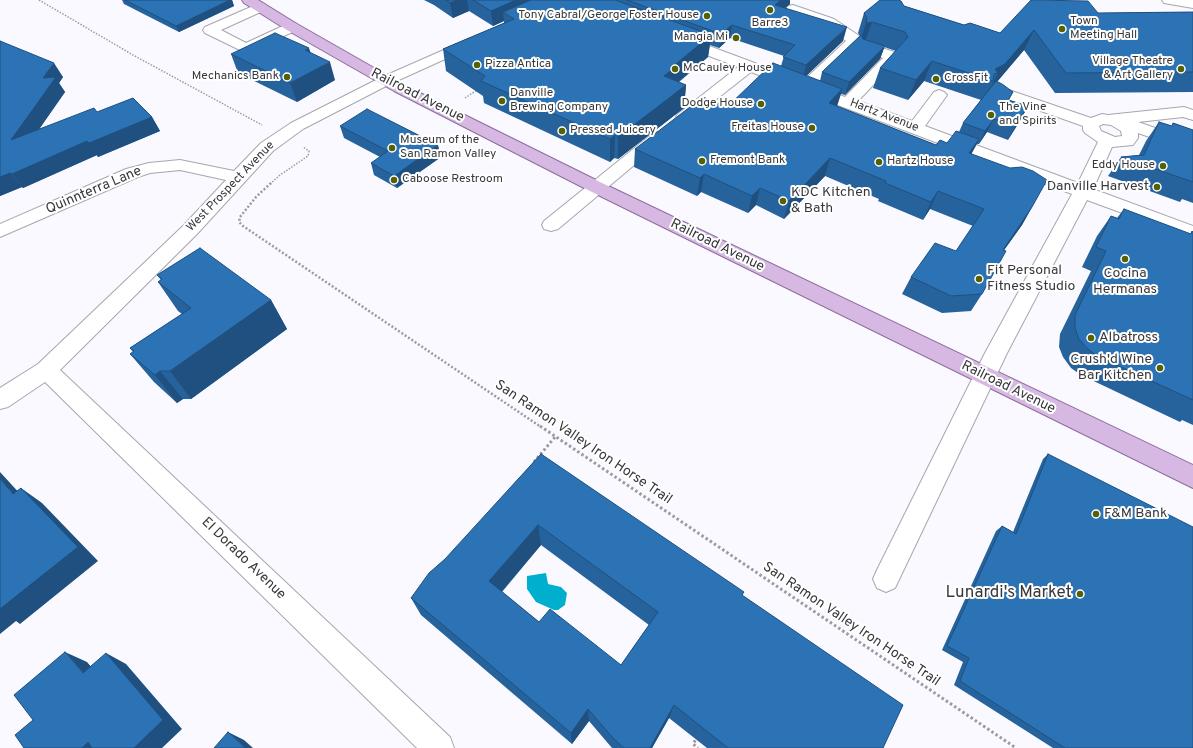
<!DOCTYPE html>
<html>
<head>
<meta charset="utf-8">
<style>
  body { margin:0 }
  canvas { display:block; background:#f9f9ff }
</style>
</head>
<body>
<canvas width="1193" height="748"></canvas>
<script>
const ctx = document.querySelector('canvas').getContext('2d');
ctx.lineJoin = 'round';
function fillPath(path, color) { ctx.fillStyle = color; ctx.fill(path, 'evenodd'); }
const shape = rows => new Path2D(rows.map(r => 'M' + r).join(''));
function trace(path, color, width, dash) { ctx.strokeStyle = color; ctx.lineWidth = width; ctx.lineCap = dash ? 'butt' : 'round'; ctx.setLineDash(dash || []); ctx.stroke(path); }
function drawText(font, color, halo, rows, align = 'center') {
  ctx.font = font + ' Overpass,sans-serif'; ctx.lineWidth = 4; ctx.setLineDash([]); ctx.textBaseline = 'middle'; ctx.strokeStyle = halo; ctx.fillStyle = color; for (const [text, x, y, turn = 0] of rows) {
    ctx.save(); ctx.translate(x, y); ctx.rotate((+turn || 0) * Math.PI / 180); ctx.textAlign = isNaN(turn) ? turn : align; if (halo) ctx.strokeText(text, 0, 0); ctx.fillText(text, 0, 0); ctx.restore();
  }
}
const water = shape([
  [546,573,548,584,561,587,567,593,565,605,558,610,554,610,536,602,527,589,527,576]
]);
const pathFar2 = shape([
  [39,0,133,55,262,125],
  [465,98,477,90],
  [270,184,280,175,308,156,309,151,303,147]
]);
const pathFar1 = shape([
  [271,183,256,197,240,217,239,222,243,226,541,427]
]);
const path = shape([
  [540,426,1016,748],
  [534,462,555,437],
  [698,736,693,744,698,748]
]);
const minor = shape([
  [1162,0,1193,0,1193,8,1164,3,1162,0],
  [260,3,265,4,267,7,265,10,221,30,246,43,287,24,292,23,297,24,299,27,297,30,246,53,205,33,203,30,205,27,260,3],
  [793,5,834,19,858,35,860,38,858,45,815,86,845,97,883,58,860,50,858,47,860,44,865,43,898,53,900,56,898,59,858,101,912,121,934,92,939,90,944,92,947,95,925,126,1078,183,1098,142,1085,133,1083,130,1083,126,990,93,987,90,990,87,995,85,1000,87,1091,118,1102,114,1108,115,1184,107,1193,110,1193,120,1183,117,1138,122,1193,141,1193,152,1138,133,1138,138,1133,145,1112,147,1093,189,1193,226,1193,239,1087,200,1007,353,895,588,886,592,877,588,873,579,877,570,985,353,1072,194,751,72,690,120,684,122,678,120,676,117,678,114,738,67,675,43,673,40,675,37,680,36,685,37,803,81,846,41,824,25,788,12,786,9,788,6,793,5],
  [1103,124,1111,125,1121,131,1122,136,1115,137,1101,131,1099,126,1103,124],
  [471,38,476,39,478,42,476,45,390,84,303,129,273,151,197,234,60,370,450,737,454,748,417,748,45,382,8,407,0,409,0,388,38,364,183,226,226,180,180,170,150,173,138,177,0,237,0,224,126,169,149,163,180,160,234,171,261,143,291,123,380,78,471,38],
  [658,132,664,134,666,137,664,140,558,229,551,231,544,229,542,225,544,221,652,134,658,132]
]);
const major = shape([
  [242,0,258,0,297,24,404,85,602,183,1193,465,1193,488,590,191,394,91,287,30,244,3,242,0]
]);
const wall = shape([
  [122,0,232,0,234,6,179,32,124,4],
  [424,0,790,0,790,4,785,8,843,41,806,76,820,81,822,72,860,36,858,33,864,13,904,6,964,25,1000,33,1098,13,1193,12,1193,92,1055,93,1024,50,997,82,1013,92,1009,100,1028,106,1021,119,1008,140,987,132,979,144,977,144,971,154,1032,207,1022,225,1004,250,982,294,971,311,942,313,902,294,911,277,956,251,973,226,930,209,923,220,878,201,879,199,825,176,784,219,756,205,748,213,701,192,697,196,634,167,635,149,727,107,781,66,784,56,730,38,719,48,710,45,708,57,679,82,686,85,684,108,618,159,614,158,610,162,484,103,483,96,446,71,443,49,504,23,504,21,493,26,469,11,453,18,434,5],
  [884,47,896,51,880,68,873,88,908,100,924,81,981,100,963,123,959,132,947,143,936,145,837,106,841,94,845,95,880,59],
  [0,41,63,77,59,83,65,92,39,129,97,112,152,117,160,131,98,157,97,155,23,188,22,187,0,196],
  [310,52,335,80,297,102,238,73,231,54],
  [1159,122,1172,126,1173,123,1193,130,1193,203,1182,199,1180,202,1108,176,1121,157,1139,155,1146,141],
  [340,126,441,157,397,188,374,175,371,163,380,157,344,138],
  [1124,209,1190,234,1192,231,1193,232,1193,425,1182,420,1180,422,1081,375,1071,368,1063,357,1059,347,1060,334,1091,271,1082,267,1097,236,1111,216,1117,218],
  [157,275,271,300,287,329,191,399,183,399,177,403,154,382,130,354,133,352,130,348,182,314,178,311,158,282,161,280],
  [541,454,742,595,883,748,707,748,669,718,652,748,612,748,589,721,572,744,421,615,411,598],
  [541,545,649,625,621,665,539,622,502,592],
  [1048,454,1193,748,1053,748,954,685,963,662,942,650,996,531,1002,526,1013,532,1043,459]
]);
const shadedWall = shape([
  [230,0,232,0,234,6,179,32,176,26],
  [457,0,467,0,469,11,453,18,450,3],
  [516,0,542,0,503,12,504,21,493,26,491,11],
  [781,0,790,0,790,4,773,19,775,5],
  [872,22,865,42,860,42,866,23],
  [732,25,730,38,719,48,721,34],
  [847,27,843,41,803,79,806,65],
  [1034,30,1024,50,995,84,992,85,998,73,995,69],
  [711,35,708,57,671,88,664,76,671,68],
  [885,46,880,59,845,95,849,82],
  [309,48,315,66,305,50],
  [932,61,924,81,908,100,916,80],
  [330,62,335,80,297,102,290,83],
  [54,63,63,77,59,83,65,92,22,154,11,140,43,78],
  [686,85,684,108,618,159,618,137],
  [842,89,837,106,829,103],
  [1028,106,1021,119,1008,140,1015,126],
  [152,117,160,131,98,157,89,143],
  [994,119,987,132,979,144,985,131],
  [615,135,614,158,610,162,610,139],
  [979,139,970,157,969,153],
  [87,141,97,155,23,188,12,174],
  [438,145,441,157,397,188,394,176],
  [830,158,825,176,784,219,789,201],
  [10,173,22,187,0,196,0,177],
  [704,174,701,192,697,196,700,178],
  [760,188,756,205,748,213,752,196],
  [938,191,930,209,923,220,931,202],
  [1032,207,1022,225,992,267,1003,250],
  [271,300,287,329,191,399,170,371],
  [160,371,183,399,177,403,155,375],
  [0,472,34,509,13,494,0,479],
  [21,488,42,503,98,561,20,624,16,621,0,634,0,609],
  [538,525,541,545,495,599,489,581],
  [65,652,87,662,104,682,83,673],
  [106,653,126,664,182,729,162,748,134,748],
  [674,705,669,718,652,748,650,748],
  [588,709,589,721,572,744,571,733],
  [228,732,244,740,253,748,245,748],
  [88,742,105,748,82,748]
]);
const building = shape([
  [125,0,230,0,176,26,125,0],
  [446,0,457,0,450,3,446,0],
  [473,0,516,0,491,11,473,0],
  [531,0,615,0,711,35,671,68,673,69,664,76,686,85,618,137,615,135,610,139,481,81,485,76,443,49,514,19,503,12,531,0],
  [627,0,781,0,775,5,847,27,806,65,783,57,795,45,732,25,721,34,627,0],
  [880,0,898,0,901,1,904,6,964,25,970,23,1000,33,1031,0,1088,1,1098,13,1193,12,1193,72,1066,73,1034,30,1005,64,995,69,998,73,994,74,993,81,932,61,916,80,880,68,908,37,905,32,872,22,866,23,867,18,864,13,880,0],
  [275,33,309,48,305,50,330,62,290,83,231,54,275,33],
  [861,35,863,39,885,46,849,82,822,72,861,35],
  [0,41,54,63,43,78,56,77,11,140,94,108,97,112,133,98,152,117,89,143,87,141,12,174,10,173,0,177,0,41],
  [773,63,842,89,829,103,936,145,940,140,947,143,956,131,979,139,969,153,1010,168,1022,167,1033,171,1047,180,1032,207,1003,250,1006,251,982,294,951,296,911,277,935,243,956,251,984,209,938,191,931,202,885,183,886,181,830,158,789,201,760,188,752,196,704,174,700,178,635,149,703,97,727,107,773,63],
  [996,81,1002,84,1013,92,1008,100,1028,106,1015,126,994,119,985,131,963,123,996,81],
  [367,109,438,145,394,176,371,163,388,151,340,126,367,109],
  [1159,122,1172,126,1173,123,1193,130,1193,182,1121,157,1144,155,1159,122],
  [1124,209,1191,234,1192,231,1193,232,1193,400,1097,356,1088,349,1079,339,1075,328,1075,315,1106,251,1096,247,1111,216,1119,219,1124,209],
  [200,248,271,300,170,371,160,371,155,375,130,354,134,351,130,348,191,308,158,282,162,279,157,275,200,248],
  [541,454,744,592,742,595,903,705,883,748,728,748,674,705,650,748,624,748,613,738,588,709,571,733,411,598,429,573,445,559,541,454],
  [538,525,658,612,621,665,550,609,539,622,489,581,538,525],
  [1048,454,1193,527,1193,748,1065,748,960,681,969,658,947,646,1002,526,1016,534,1048,454],
  [0,479,13,494,21,488,78,547,0,609,0,479],
  [65,652,83,673,106,653,163,720,134,748,92,748,88,742,82,748,24,748,15,735,33,720,14,695,65,652],
  [228,732,245,748,214,748,228,732]
]);
const markers = [
  [770,10,4,"#546102"],
  [707,16,4,"#546102"],
  [1062,29,4,"#546102"],
  [736,38,4,"#546102"],
  [477,65,4,"#546102"],
  [675,69,4,"#546102"],
  [1181,69,4,"#546102"],
  [287,77,4,"#546102"],
  [936,79,4,"#546102"],
  [502,101,4,"#546102"],
  [761,104,4,"#546102"],
  [991,115,4,"#546102"],
  [812,128,4,"#546102"],
  [562,131,4,"#546102"],
  [392,148,4,"#546102"],
  [702,161,4,"#546102"],
  [879,162,4,"#546102"],
  [1163,166,4,"#546102"],
  [394,180,4,"#546102"],
  [1157,187,4,"#546102"],
  [783,201,4,"#546102"],
  [1125,259,4,"#546102"],
  [979,279,4,"#546102"],
  [1091,338,4,"#546102"],
  [1160,368,4,"#546102"],
  [1096,514,4,"#546102"],
  [1080,594,4,"#546102"]
];
const farPoinames = [
  ["Tony Cabral/George Foster House",699,16,"right"],
  ["Town",1070,22],
  ["Meeting Hall",1070,36],
  ["Barre3",770,24,"center"],
  ["Mangia Mi",728,38,"right"],
  ["Village Theatre",1173,62,"right"],
  ["& Art Gallery",1173,76,"right"],
  ["Pizza Antica",485,65],
  ["McCauley House",683,69],
  ["Mechanics Bank",279,77,"right"],
  ["CrossFit",944,79],
  ["Danville",510,94],
  ["Brewing Company",510,108],
  ["Dodge House",753,104,"right"],
  ["The Vine",999,108],
  ["and Spirits",999,122],
  ["Freitas House",804,128,"right"],
  ["Pressed Juicery",570,131],
  ["Museum of the",400,141],
  ["San Ramon Valley",400,155],
  ["Fremont Bank",710,161],
  ["Hartz House",887,162],
  ["Eddy House",1155,166,"right"],
  ["Caboose Restroom",402,180]
];
const farStreetnames = [
  ["Hartz Avenue",884,116,21],
  ["West Prospect Avenue",231,187,-46]
];
const streetNames = [
  ["Railroad Avenue",417,96,27],
  ["Quinnterra Lane",94,191,-23],
  ["Railroad Avenue",717,246,26],
  ["Railroad Avenue",1008,388,26],
  ["San Ramon Valley Iron Horse Trail",583,443,34],
  ["El Dorado Avenue",243,559,44],
  ["San Ramon Valley Iron Horse Trail",851,625,34]
];
const poiNames = [
  ["Danville Harvest",1149,187,"right"],
  ["KDC Kitchen",791,193],
  ["& Bath",791,209],
  ["Fit Personal",987,271],
  ["Fitness Studio",987,287],
  ["Cocina",1125,274,"center"],
  ["Hermanas",1125,290,"center"],
  ["Albatross",1099,338],
  ["Crush'd Wine",1152,360,"right"],
  ["Bar Kitchen",1152,376,"right"],
  ["F&M Bank",1104,514]
];
const nearPoinames = [
  ["Lunardi's Market",1072,594]
];
fillPath(water, '#00afce');
trace(minor, '#a6a7af', 2);
trace(major, '#8d6d9c', 2);
trace(pathFar2, '#9b9ba0', 1.5, [1.5, 1.5]);
trace(pathFar1, '#9b9ba0', 2.5, [2, 2]);
trace(path, '#9b9ba0', 3, [2.5, 2.5]);
fillPath(minor, '#fff');
fillPath(major, '#d6b8e3');
fillPath(wall, '#26639c');
fillPath(shadedWall, '#1f507f');
fillPath(building, '#2c73b5');
trace(building, '#1f507f', 1);
for (const [x, y, r, color] of markers) { const dot = new Path2D(); dot.arc(x, y, r, 0, 2 * Math.PI); ctx.fillStyle = color; ctx.fill(dot); trace(dot, '#fff', 1.5); }
drawText('12px', '#37383b', '#fff', farPoinames, 'left');
drawText('12px', '#37383b', '#fff', farStreetnames);
drawText('14px', '#37383b', '#fff', streetNames);
drawText('14px', '#37383b', '#fff', poiNames, 'left');
drawText('17px', '#37383b', '#fff', nearPoinames, 'right');
</script>
</body>
</html>
